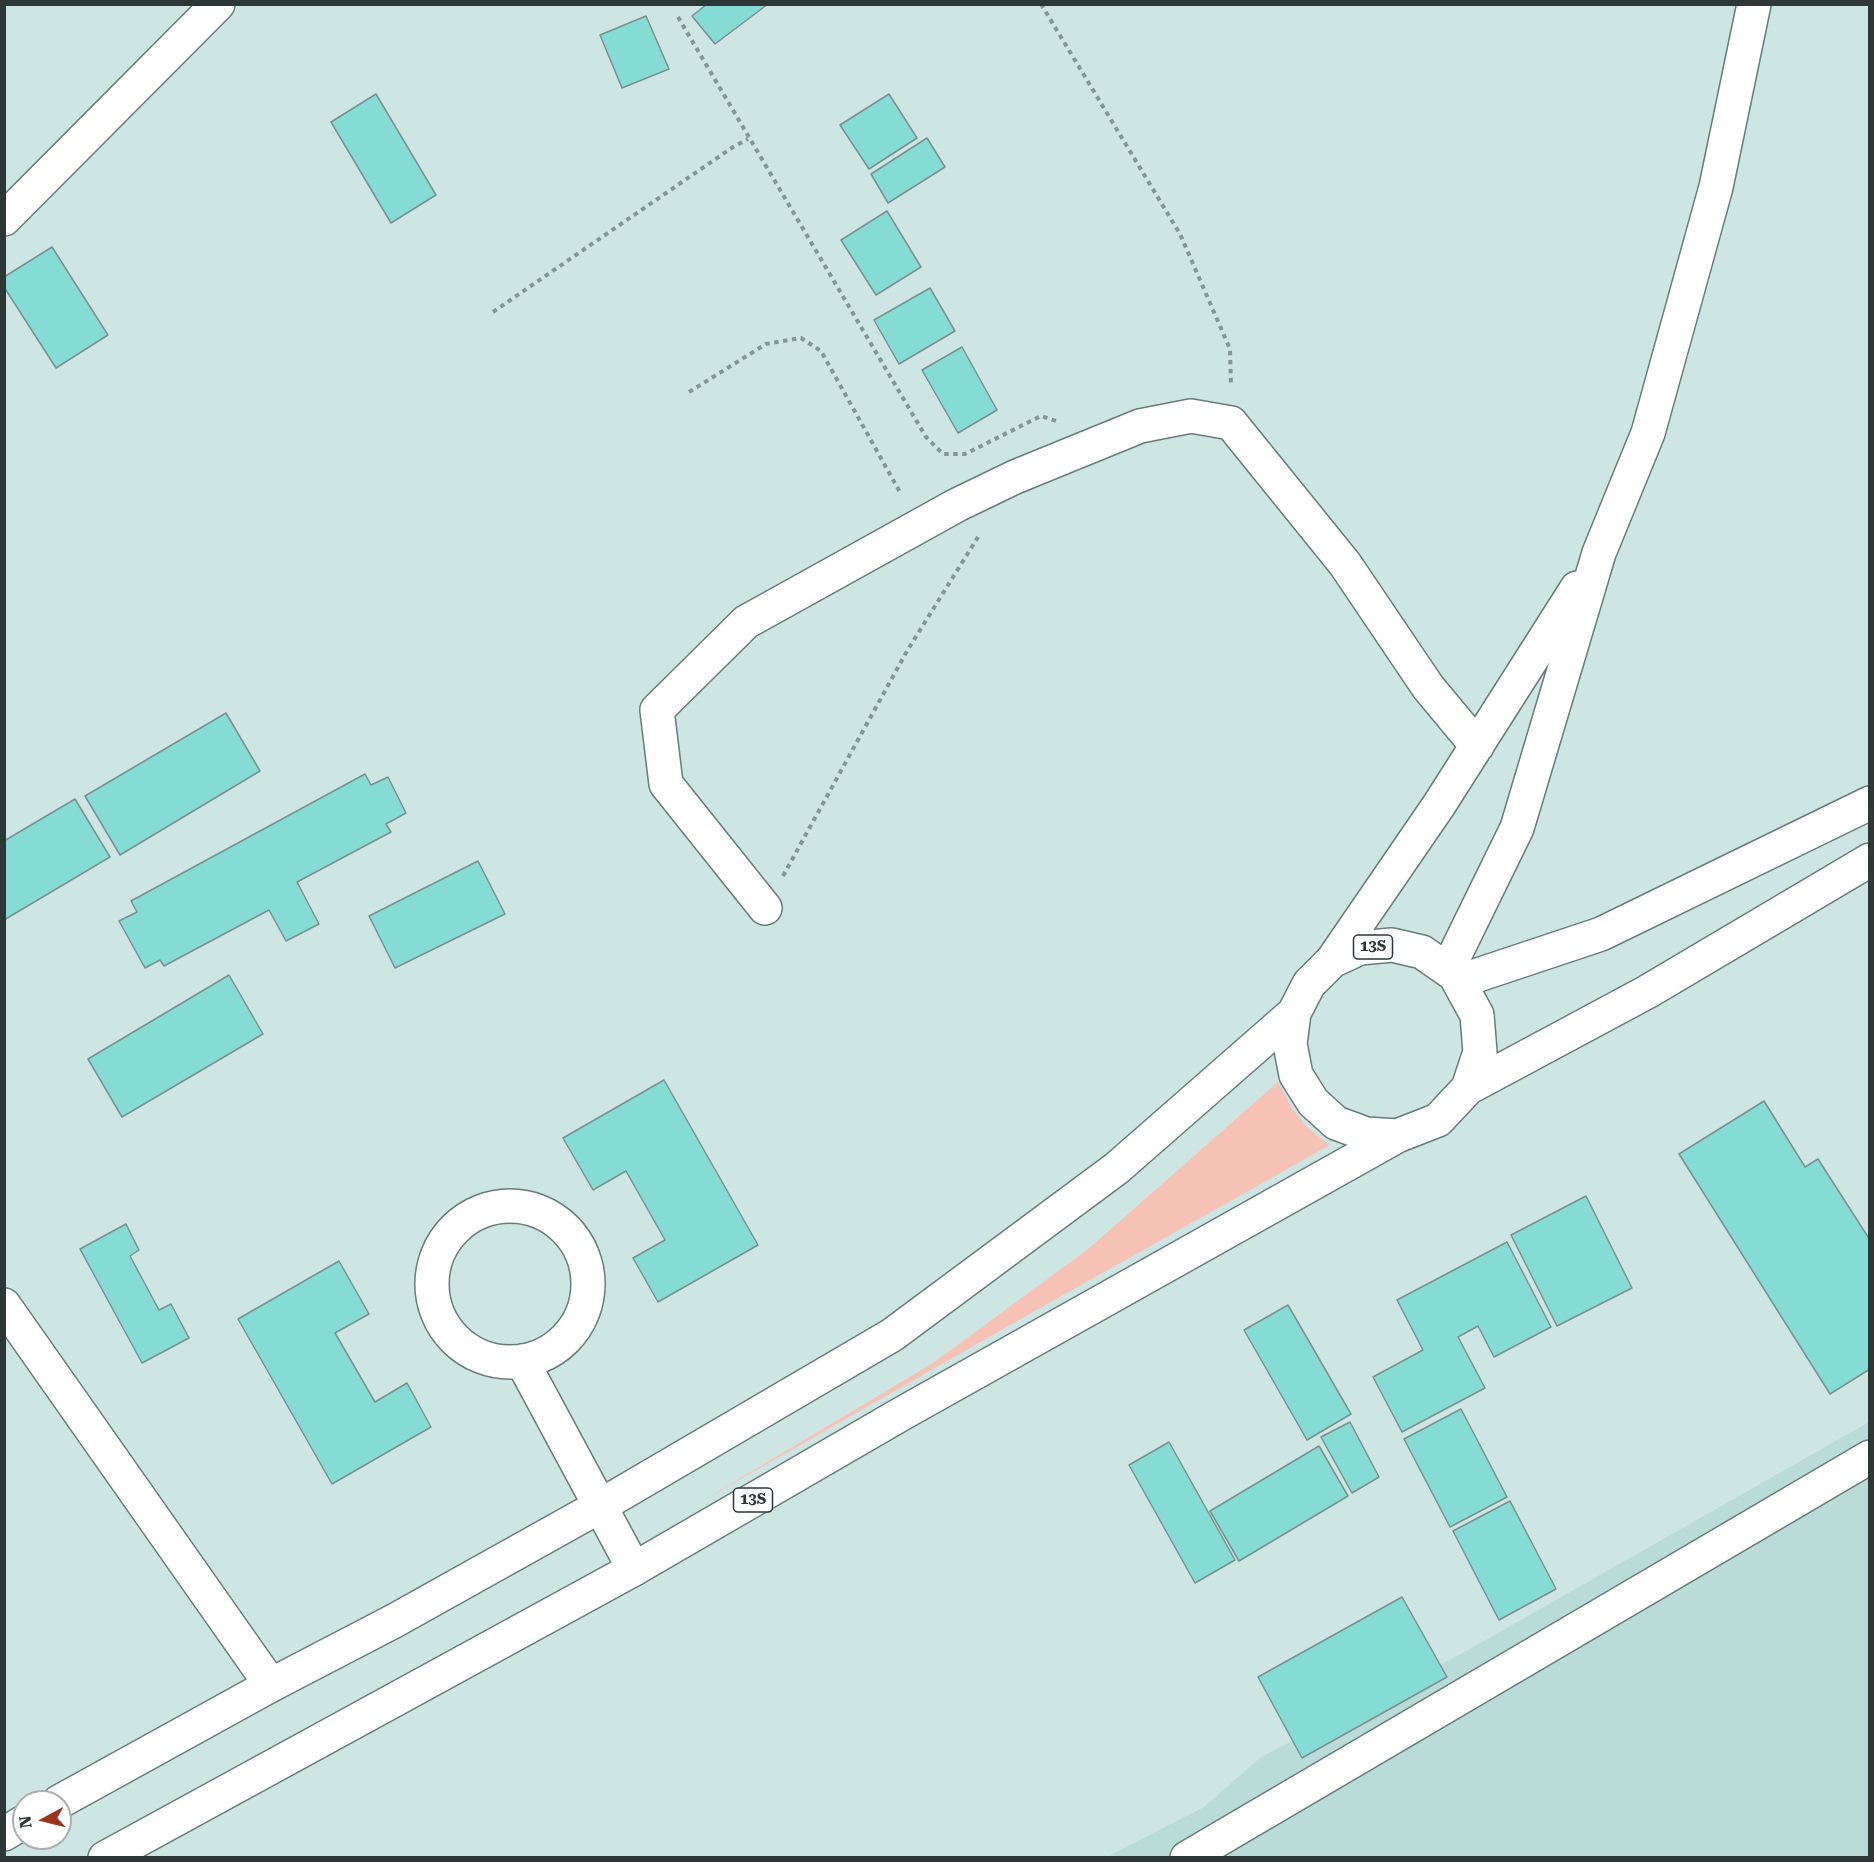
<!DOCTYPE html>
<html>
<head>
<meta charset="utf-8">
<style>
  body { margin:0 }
  #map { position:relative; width:1874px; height:1862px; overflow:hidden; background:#cde6e3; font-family:"Roboto Serif",serif }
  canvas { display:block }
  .frame { position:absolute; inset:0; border:6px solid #2d3736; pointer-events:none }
  .north { position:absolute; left:12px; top:1790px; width:60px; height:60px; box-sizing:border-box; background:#fff; border:2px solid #abafaf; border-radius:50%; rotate:263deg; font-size:16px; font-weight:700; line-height:24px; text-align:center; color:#2d3736 }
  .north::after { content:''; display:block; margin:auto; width:21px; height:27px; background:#9c331f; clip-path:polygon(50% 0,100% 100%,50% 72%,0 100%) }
</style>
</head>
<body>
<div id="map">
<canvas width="1874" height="1862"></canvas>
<div class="frame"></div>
<div class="north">N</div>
</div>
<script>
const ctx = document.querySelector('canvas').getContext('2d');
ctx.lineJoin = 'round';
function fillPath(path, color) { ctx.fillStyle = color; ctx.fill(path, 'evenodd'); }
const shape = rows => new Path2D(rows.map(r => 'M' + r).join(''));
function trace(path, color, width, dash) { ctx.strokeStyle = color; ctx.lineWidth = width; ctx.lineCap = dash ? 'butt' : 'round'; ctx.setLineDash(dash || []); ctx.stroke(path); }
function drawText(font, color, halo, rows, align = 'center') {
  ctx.font = font + ' "Roboto Serif",serif'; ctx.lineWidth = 5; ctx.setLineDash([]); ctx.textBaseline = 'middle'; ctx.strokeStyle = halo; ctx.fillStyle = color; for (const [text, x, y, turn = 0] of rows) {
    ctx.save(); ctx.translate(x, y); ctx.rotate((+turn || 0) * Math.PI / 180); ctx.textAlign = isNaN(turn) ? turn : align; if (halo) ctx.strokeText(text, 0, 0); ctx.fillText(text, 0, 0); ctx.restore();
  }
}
const built = shape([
  [1869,1422,1869,1857,1105,1858,1204,1807,1261,1757,1461,1654]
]);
const green = shape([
  [1278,1082,1292,1108,1307,1127,1330,1145,1026,1316,697,1504,933,1363,1087,1250]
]);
const building = shape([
  [707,4,768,4,715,44,692,16,707,4],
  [646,16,669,69,622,88,600,35,646,16],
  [376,94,436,195,391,223,331,122,376,94],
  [889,94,917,138,869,169,840,125,889,94],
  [927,138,945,167,888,203,871,174,927,138],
  [887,211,921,267,876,295,841,240,887,211],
  [52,247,108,335,56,368,4,287,4,277,52,247],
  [930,288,955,331,899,364,874,320,930,288],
  [962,347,997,410,958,433,922,370,962,347],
  [226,713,260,771,120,855,85,796,226,713],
  [365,774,371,785,388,777,406,813,386,824,391,832,297,882,319,924,286,941,269,910,164,966,160,960,145,968,119,921,137,912,131,901,365,774],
  [75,799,110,857,4,920,4,841,75,799],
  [478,861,505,914,395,968,369,916,478,861],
  [229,975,263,1034,122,1117,88,1059,229,975],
  [664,1080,758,1245,658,1302,633,1258,665,1240,626,1171,593,1190,563,1138,664,1080],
  [1764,1101,1805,1167,1818,1159,1870,1240,1870,1369,1830,1394,1679,1154,1764,1101],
  [1586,1196,1632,1288,1557,1326,1511,1235,1586,1196],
  [126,1224,139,1250,130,1256,159,1310,171,1304,189,1338,142,1363,80,1249,126,1224],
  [1507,1242,1551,1327,1494,1357,1478,1326,1458,1337,1485,1388,1402,1432,1373,1377,1423,1350,1397,1300,1507,1242],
  [339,1261,369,1314,335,1333,375,1402,407,1383,431,1427,332,1484,238,1319,339,1261],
  [1288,1305,1351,1414,1307,1440,1244,1330,1288,1305],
  [1461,1409,1507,1497,1450,1527,1404,1439,1461,1409],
  [1350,1422,1379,1477,1352,1493,1321,1437,1350,1422],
  [1169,1442,1235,1560,1195,1583,1129,1465,1169,1442],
  [1319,1446,1348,1496,1239,1561,1210,1511,1319,1446],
  [1510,1501,1556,1589,1499,1620,1453,1531,1510,1501],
  [1402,1597,1447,1677,1302,1758,1258,1677,1402,1597]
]);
const path = shape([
  [1041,4,1180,234,1230,349,1231,386],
  [678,17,926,437,943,454,965,454,1041,416,1056,421],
  [493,312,733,147,748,139],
  [689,392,766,344,801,338,821,351,901,494],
  [783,876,907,651,978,537]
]);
const minor = shape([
  [4,219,218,4],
  [765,908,666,784,657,710,746,622,957,505,1015,477,1140,426,1191,416,1231,423,1345,564,1428,687,1477,746],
  [1332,961,1439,805,1577,588],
  [1448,969,1517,828,1599,553,1648,433,1716,187,1754,4],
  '432 1284a78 78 0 1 1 156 0a78 78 0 1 1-156 0Z',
  [4,1305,271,1685],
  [522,1361,634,1569],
  [1187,1858,1870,1457]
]);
const highway = shape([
  [1460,981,1601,934,1870,803],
  [1468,1088,1647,992,1870,860],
  [59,1802,271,1685,394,1621,600,1506,892,1335,1117,1168,1294,1013],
  [4,1834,24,1822],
  [105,1858,634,1569,903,1413,1397,1136,1438,1120,1468,1088,1480,1052,1477,1015,1455,975,1422,952,1392,945,1360,948,1332,961,1309,984,1294,1013,1290,1044,1296,1075,1313,1102,1336,1123,1366,1134,1397,1136]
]);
const shields = [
  [1373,947,39],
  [753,1500,39]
];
const shieldNames = [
  ["13S",1373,947],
  ["13S",753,1500]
];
fillPath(built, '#badcd8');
fillPath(green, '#f7c2b6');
fillPath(building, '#84dcd5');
trace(building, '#7a918f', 1.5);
trace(minor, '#677d7a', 36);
trace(highway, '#677d7a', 36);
trace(path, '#859795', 4, [4.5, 4.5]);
trace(minor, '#fff', 33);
trace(highway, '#fff', 33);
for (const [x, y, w] of shields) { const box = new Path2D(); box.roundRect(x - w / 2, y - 12, w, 24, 4.5); ctx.fillStyle = '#fff'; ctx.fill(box); trace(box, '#2d3736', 1.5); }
drawText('bold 15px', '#2d3736', null, shieldNames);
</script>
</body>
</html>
